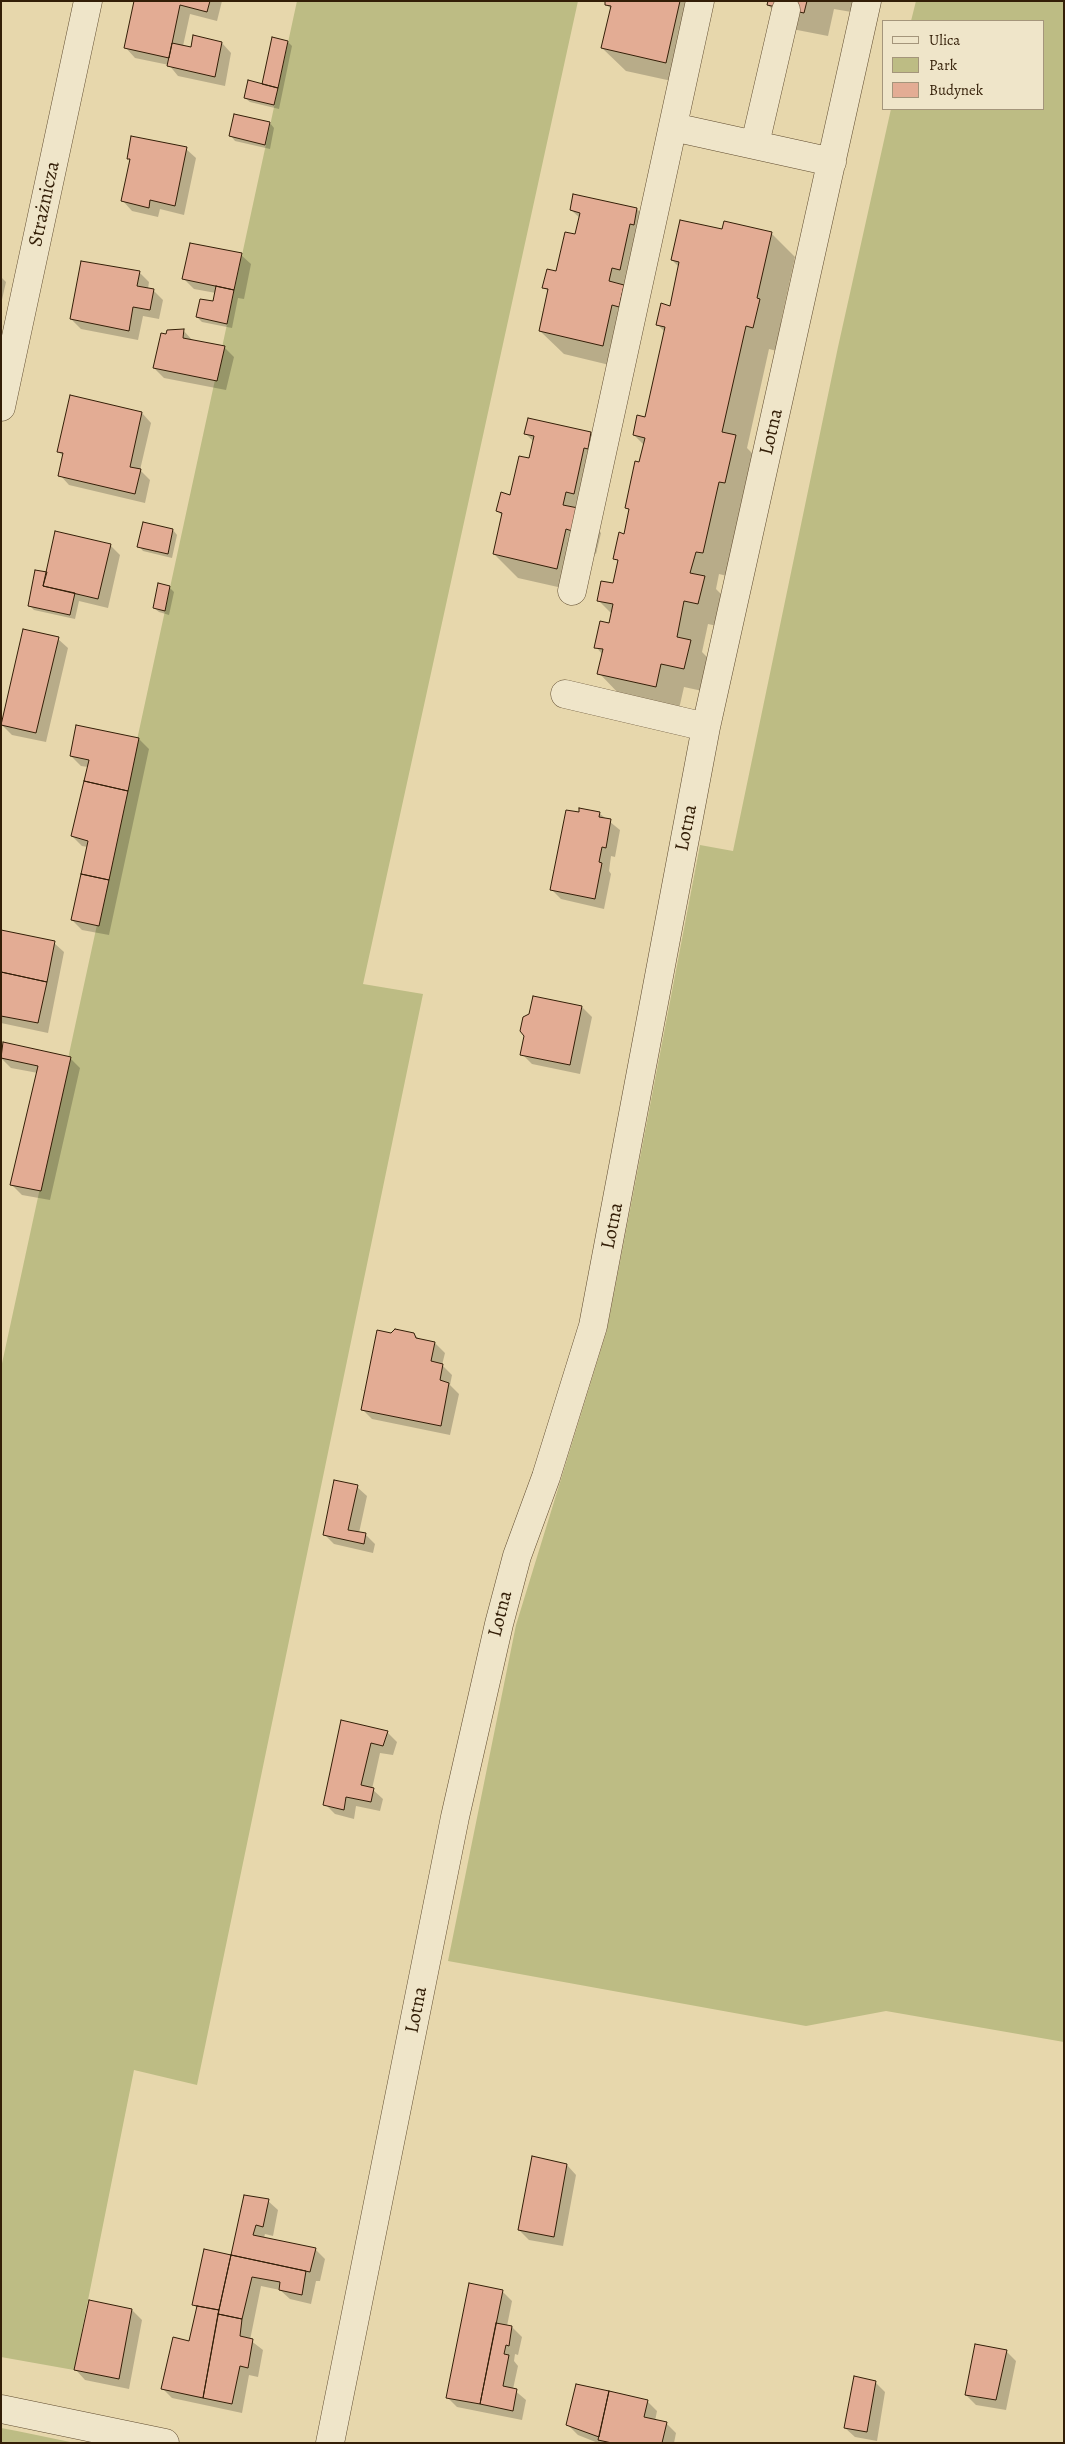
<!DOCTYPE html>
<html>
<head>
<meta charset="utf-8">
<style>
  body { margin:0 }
  #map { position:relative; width:1065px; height:2444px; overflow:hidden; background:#e7d7ac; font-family:Alegreya,serif }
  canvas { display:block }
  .frame { position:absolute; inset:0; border:2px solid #331e07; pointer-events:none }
  .legend { position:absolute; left:882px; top:20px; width:162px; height:90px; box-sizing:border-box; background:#efe5c9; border:1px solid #a4957b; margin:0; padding:6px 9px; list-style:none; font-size:15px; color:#331e07 }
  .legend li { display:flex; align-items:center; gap:10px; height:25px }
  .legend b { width:25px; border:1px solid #a4957b }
</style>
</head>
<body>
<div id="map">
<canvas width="1065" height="2444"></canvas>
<div class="frame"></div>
<ul class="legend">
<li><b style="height:6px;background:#efe5c9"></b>Ulica</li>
<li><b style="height:14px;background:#bdbc84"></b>Park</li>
<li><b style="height:14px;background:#e3ac94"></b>Budynek</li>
</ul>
</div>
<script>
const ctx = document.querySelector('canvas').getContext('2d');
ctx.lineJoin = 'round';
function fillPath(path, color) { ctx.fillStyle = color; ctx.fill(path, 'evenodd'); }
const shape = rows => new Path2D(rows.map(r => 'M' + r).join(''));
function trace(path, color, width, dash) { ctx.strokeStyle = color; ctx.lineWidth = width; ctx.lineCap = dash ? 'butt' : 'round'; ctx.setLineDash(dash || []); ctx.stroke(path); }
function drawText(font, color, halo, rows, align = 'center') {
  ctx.font = font + ' Alegreya,serif'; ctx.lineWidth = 4; ctx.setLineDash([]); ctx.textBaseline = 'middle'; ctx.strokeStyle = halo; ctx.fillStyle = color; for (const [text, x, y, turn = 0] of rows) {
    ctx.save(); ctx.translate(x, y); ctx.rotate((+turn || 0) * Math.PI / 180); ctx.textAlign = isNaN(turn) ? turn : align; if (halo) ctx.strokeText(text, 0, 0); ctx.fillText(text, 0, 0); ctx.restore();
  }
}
const green = shape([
  [297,1,578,1,363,984,423,994,197,2085,134,2070,74,2370,1,2357,1,1368],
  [916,1,1064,1,1064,2042,886,2011,806,2026,448,1961,516,1625,607,1330,700,845,733,851,838,347,891,109,1044,109,1044,21,911,21],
  [1,2428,17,2431,75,2443,1,2443]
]);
const shadow = shape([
  [136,1,222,1,217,21,190,14,183,46,192,48,222,43,231,53,225,86,178,76,169,65,135,58,126,48],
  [607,1,708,1,690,85,626,71,602,48,611,9,606,4],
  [769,1,866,1,863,14,834,9,828,36,792,29,768,5],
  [288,42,292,46,279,109,250,102,245,98,263,86],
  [235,115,270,123,274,128,270,149,235,141,231,136],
  [186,149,196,158,184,215,160,209,158,217,132,211,123,201,131,161,128,158],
  [637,209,660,233,626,369,564,354,540,331,549,292,544,287,557,273,576,236,580,218,571,210],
  [723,231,771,233,795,257,781,321,783,323,777,351,769,349,747,448,759,460,727,576,719,574,716,589,728,601,722,627,708,624,702,652,714,664,707,692,684,687,679,709,622,697,599,673,603,655,596,647,610,624,612,614,598,600,614,585,619,562,615,558,625,535,630,511,627,507,645,446,634,435,646,418,665,332,658,325,670,307,679,267,672,260],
  [241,255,251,264,244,299,238,298,232,328,202,322,197,317,214,303,216,293,194,289,184,279],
  [139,272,149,282,148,289,153,290,163,300,159,319,143,316,138,340,81,329,71,319],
  [1,277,6,282,1,304],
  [183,330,193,341,224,347,234,357,226,390,164,378,154,368,167,335],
  [142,413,151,423,140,470,150,480,145,503,69,485,60,475,64,457,59,452],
  [529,419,591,434,614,457,588,520,601,533,596,554,589,552,580,592,518,578,494,554,503,516,497,511,511,496,530,459,534,442,525,433],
  [173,530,177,535,172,558,143,551,139,546],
  [110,545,120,555,108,608,79,601,75,619,34,610,29,605,47,573],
  [169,587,174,592,169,615,159,612,154,608],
  [58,639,68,648,46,742,12,735,2,725],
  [139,739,149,749,109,935,82,930,72,920,88,847,82,846,72,836,88,767,81,766,71,756],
  [599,813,620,830,615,857,611,856,609,871,611,874,604,909,561,899,551,889,580,814],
  [1,931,54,943,64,952,48,1033,1,1023],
  [582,1007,592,1017,580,1074,532,1064,522,1054],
  [1,1058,70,1058,80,1068,50,1200,22,1195,12,1185,38,1073,11,1068],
  [414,1334,420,1340,435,1343,445,1353,442,1365,452,1375,450,1385,459,1394,450,1435,372,1419,362,1409],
  [357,1487,367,1496,359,1533,365,1534,375,1544,373,1553,334,1544,324,1534],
  [342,1722,387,1732,397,1742,393,1755,380,1753,372,1789,383,1799,380,1811,356,1806,354,1819,335,1814,325,1804],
  [567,2165,576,2175,563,2246,529,2240,519,2230],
  [268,2201,278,2210,273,2236,265,2234,264,2238,315,2249,325,2259,320,2281,316,2281,311,2304,290,2299,280,2290,261,2286,250,2340,263,2350,258,2377,249,2375,242,2413,172,2398,162,2388,190,2342,197,2308,194,2305,232,2257],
  [502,2291,512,2301,507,2326,512,2327,522,2337,518,2355,515,2354,514,2361,518,2366,513,2389,526,2400,522,2420,457,2407,447,2397],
  [132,2310,142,2320,129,2389,85,2380,76,2370],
  [1006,2351,1016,2361,1006,2410,976,2405,966,2395],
  [875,2382,885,2392,877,2441,855,2437,845,2428],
  [647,2401,657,2411,655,2421,666,2423,676,2433,674,2443,598,2443,578,2435,568,2425]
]);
const building = shape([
  [134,1,210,1,207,12,180,5,169,58,124,48,134,1],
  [605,1,680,1,666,63,601,48,611,6,605,5,605,1],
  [768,1,807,1,804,13,767,5,768,1],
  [193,35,222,42,215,77,167,66,172,43,191,47,193,35],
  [272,37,288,41,278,88,262,84,272,37],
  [248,80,278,88,274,105,244,98,248,80],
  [234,114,270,122,265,145,229,136,234,114],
  [131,136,187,147,175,206,150,200,149,208,121,201,130,159,127,159,131,136],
  [573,194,637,208,634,225,630,224,620,270,612,268,609,281,624,285,619,307,612,305,603,346,539,331,548,289,542,288,547,269,556,271,565,232,575,234,580,213,570,210,573,194],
  [680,220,722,229,724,221,772,232,757,298,760,299,753,328,746,326,722,432,736,435,725,483,719,482,703,553,696,552,690,573,705,576,698,604,684,601,677,637,691,640,684,669,661,664,656,687,597,674,603,649,594,648,600,621,609,623,613,604,597,601,601,581,613,583,618,560,613,559,619,532,624,534,629,509,625,508,635,461,639,462,645,438,633,435,637,415,645,417,665,327,656,325,661,303,670,306,679,262,671,260,680,220],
  [190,243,242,253,234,290,182,279,190,243],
  [81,261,140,271,137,286,154,289,150,310,133,307,129,331,70,319,81,261],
  [216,286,234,290,227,324,196,317,200,299,213,301,216,286],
  [184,329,183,338,225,346,217,381,153,368,161,333,166,334,167,330,184,329],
  [70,395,142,412,130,467,141,469,135,494,58,476,63,453,57,452,70,395],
  [528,418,591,432,588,449,584,448,574,494,566,492,563,505,578,508,572,531,566,529,557,569,493,554,502,513,496,511,501,492,510,495,519,456,529,458,534,436,524,434,528,418],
  [143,522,173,529,168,554,137,547,143,522],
  [55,531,111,544,98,599,43,586,55,531],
  [35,570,47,572,43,586,75,593,70,615,28,606,35,570],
  [158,583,170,586,165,611,153,608,158,583],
  [23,629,59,637,36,733,1,725,23,629],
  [76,725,139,738,128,791,84,781,89,760,70,756,76,725],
  [84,781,128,791,109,880,81,874,88,841,71,836,84,781],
  [579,808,600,812,599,817,611,819,606,848,602,847,599,862,602,863,595,899,550,890,566,810,579,812,579,808],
  [81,874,109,880,99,926,71,920,81,874],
  [1,930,55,941,47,982,1,972,1,930],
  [1,972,47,982,38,1023,1,1016,1,972],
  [533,996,582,1006,570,1065,520,1055,524,1036,520,1031,523,1017,529,1014,533,996],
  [3,1042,71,1057,41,1191,10,1185,38,1066,1,1058,3,1042],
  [395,1329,414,1333,416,1338,435,1342,431,1361,443,1364,440,1380,449,1383,441,1426,361,1410,377,1330,391,1333,395,1329],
  [334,1480,358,1485,348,1530,366,1533,364,1544,323,1535,334,1480],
  [341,1720,388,1731,383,1746,371,1743,361,1785,374,1788,371,1802,346,1797,344,1810,323,1805,341,1720],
  [532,2156,567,2164,554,2237,518,2230,532,2156],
  [244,2195,269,2199,263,2227,256,2225,253,2235,316,2248,310,2272,231,2255,244,2195],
  [204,2249,231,2255,219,2310,192,2305,204,2249],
  [231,2255,306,2271,302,2295,279,2290,280,2282,252,2277,242,2319,218,2314,231,2255],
  [469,2283,503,2290,480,2404,446,2398,469,2283],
  [89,2300,132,2309,119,2379,74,2370,89,2300],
  [197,2306,219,2310,203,2398,161,2389,173,2337,189,2341,197,2306],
  [218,2314,242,2319,240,2336,253,2339,248,2368,240,2366,232,2404,203,2398,218,2314],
  [496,2323,512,2326,509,2346,506,2345,504,2354,509,2355,503,2386,517,2389,513,2411,480,2404,496,2323],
  [975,2344,1007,2350,996,2400,965,2395,975,2344],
  [854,2376,876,2381,867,2432,844,2428,854,2376],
  [576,2384,609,2391,599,2437,566,2425,576,2384],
  [609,2391,648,2400,644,2417,667,2422,662,2443,612,2443,598,2440,609,2391]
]);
const minor = shape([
  [673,127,832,162],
  [755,144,786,10],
  [1,407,88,1],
  [572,591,700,1],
  [565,694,706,727],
  [1,2409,165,2443],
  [330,2443,455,1817,499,1624,517,1556,546,1477,593,1326,706,727,867,1]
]);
const streetNames = [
  ["Strażnicza",45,204,-78],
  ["Lotna",772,432,-77],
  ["Lotna",687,828,-79],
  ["Lotna",613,1226,-79],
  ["Lotna",501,1614,-76],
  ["Lotna",417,2010,-79]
];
fillPath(green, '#bdbc84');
fillPath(shadow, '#0003');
fillPath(building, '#e3ac94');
trace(building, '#331e07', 1);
trace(minor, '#604c30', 29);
trace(minor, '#efe5c9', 28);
drawText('20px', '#331e07', '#efe5c9', streetNames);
</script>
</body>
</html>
